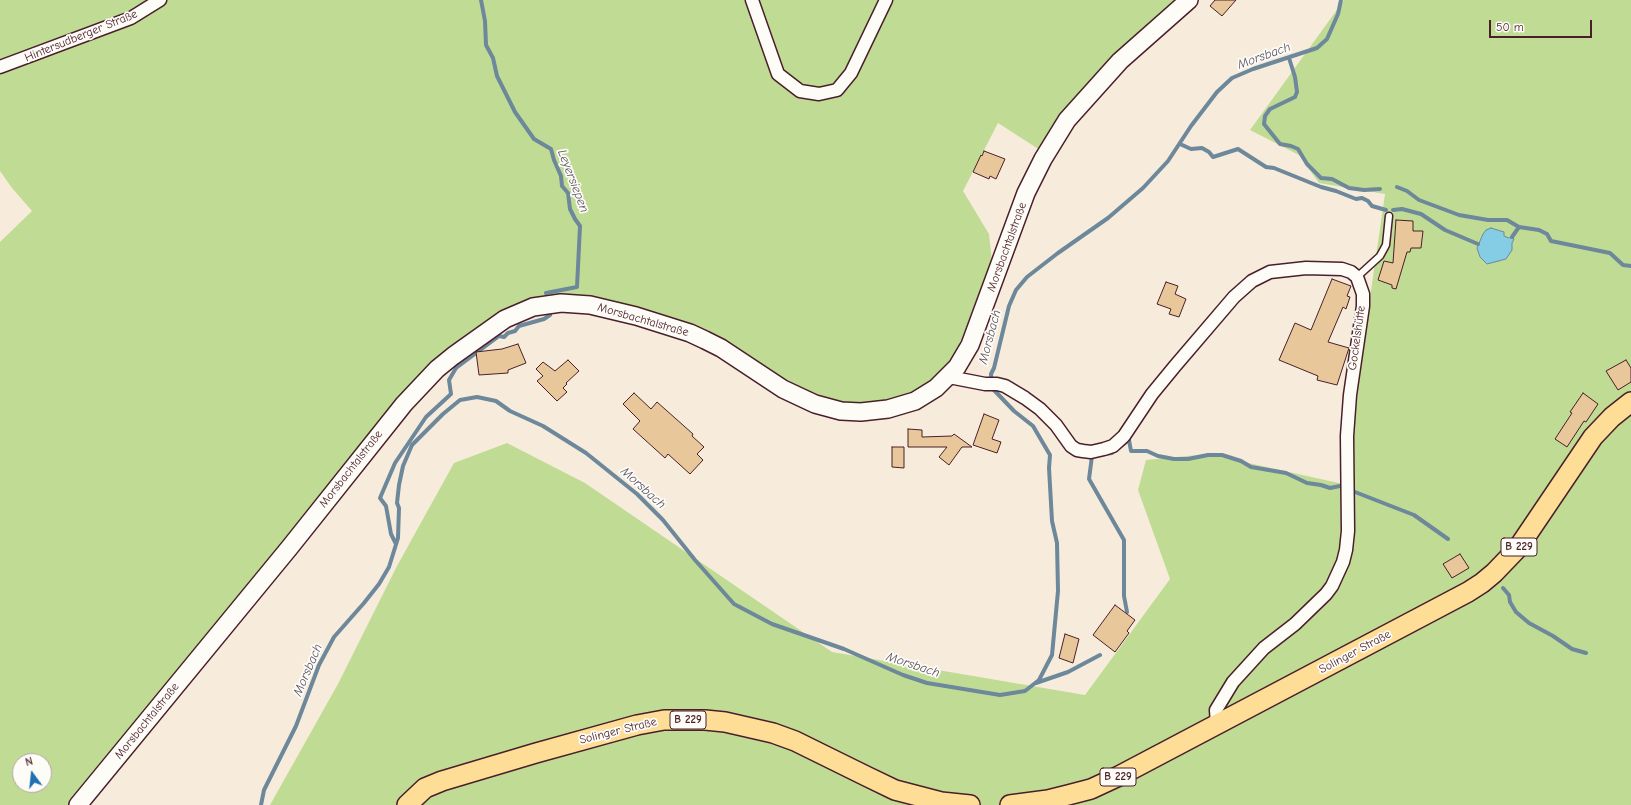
<!DOCTYPE html>
<html>
<head>
<meta charset="utf-8">
<style>
  body { margin:0 }
  #map { position:relative; width:1631px; height:805px; overflow:hidden; background:#f7ecdb; font-family:"Comic Neue",sans-serif }
  canvas { display:block }
  .north { position:absolute; left:12px; top:753px; width:40px; height:40px; box-sizing:border-box; background:#fdfcf7; border:1px solid #b5a4a5; border-radius:50%; rotate:345deg; font-size:11px; font-weight:700; line-height:16px; text-align:center; color:#4a1f2b }
  .north::after { content:''; display:block; margin:auto; width:14px; height:18px; background:#1f6fb2; clip-path:polygon(50% 0,100% 100%,50% 72%,0 100%) }
  .scale { position:absolute; left:1489px; top:20px; width:103px; height:18px; box-sizing:border-box; border:2px solid #4a1f2b; border-top:0; padding-left:5px; font-size:12px; line-height:14px; white-space:nowrap; color:#4a1f2b; -webkit-text-stroke:3px #fdfcf7; paint-order:stroke }
</style>
</head>
<body>
<div id="map">
<canvas width="1631" height="805"></canvas>
<div class="north">N</div>
<div class="scale">50 m</div>
</div>
<script>
const ctx = document.querySelector('canvas').getContext('2d');
ctx.lineJoin = 'round';
function fillPath(path, color) { ctx.fillStyle = color; ctx.fill(path, 'evenodd'); }
const shape = rows => new Path2D(rows.map(r => 'M' + r).join(''));
function trace(path, color, width, dash) { ctx.strokeStyle = color; ctx.lineWidth = width; ctx.lineCap = dash ? 'butt' : 'round'; ctx.setLineDash(dash || []); ctx.stroke(path); }
function drawText(font, color, halo, rows, align = 'center') {
  ctx.font = font + ' "Comic Neue",sans-serif'; ctx.lineWidth = 3.5; ctx.setLineDash([]); ctx.textBaseline = 'middle'; ctx.strokeStyle = halo; ctx.fillStyle = color; for (const [text, x, y, turn = 0] of rows) {
    ctx.save(); ctx.translate(x, y); ctx.rotate((+turn || 0) * Math.PI / 180); ctx.textAlign = isNaN(turn) ? turn : align; if (halo) ctx.strokeText(text, 0, 0); ctx.fillText(text, 0, 0); ctx.restore();
  }
}
const green = shape([
  [0,0,1180,0,1043,152,998,123,963,191,989,234,993,271,950,364,932,385,908,397,881,405,832,402,759,366,673,328,543,299,451,349,393,403,326,495,87,805,0,805,0,242,32,211,12,188,0,171],
  [20,761,44,761,44,785,20,785],
  [1344,0,1631,0,1631,805,270,805,338,684,397,566,454,463,507,443,585,483,832,652,1085,695,1170,579,1138,490,1146,460,1208,454,1343,484,1385,194,1319,183,1299,155,1250,130],
  [1504,236,1514,239,1511,243,1487,264,1480,257,1477,248]
]);
const water = shape([
  [1491,228,1504,232,1504,236,1509,238,1512,237,1514,239,1512,243,1512,250,1506,259,1487,264,1480,257,1477,248,1483,234,1486,230,1491,228]
]);
const stream = shape([
  [481,0,485,21,486,45,493,58,497,76,515,112,534,139,551,149,554,160,561,176,562,186,568,193,570,209,575,219,580,226,577,287,546,293],
  [1289,58,1295,77,1297,92,1295,97,1270,109,1265,116,1264,124,1280,144,1291,146,1298,149,1307,164,1321,178,1332,179,1349,188,1364,190,1380,189],
  [1180,144,1191,149,1202,148,1209,152,1213,157,1238,149,1266,167,1274,168,1321,187,1336,191,1356,199,1362,198,1368,201,1372,206,1386,210],
  [1397,187,1407,191,1419,200,1459,215,1488,220,1507,220,1519,227,1539,230,1547,234,1551,241,1610,253,1623,265,1631,266],
  [1393,210,1402,209,1421,214,1445,230,1478,244],
  [1512,237,1519,227],
  [1105,454,1112,453,1129,440,1131,451,1147,451,1158,456,1174,459,1188,459,1208,455,1222,455,1241,461,1251,467,1286,473,1307,483,1321,485,1330,488,1340,486],
  [1095,456,1092,456,1089,479,1124,540,1124,596,1127,612],
  [1355,492,1414,515,1448,539],
  [396,544,391,534,386,506,380,498,395,463,426,417,451,394,449,380,456,368,499,336,504,337,508,333,515,331,519,326,544,319,550,315],
  [1503,588,1509,595,1510,602,1516,612,1529,623,1553,636,1572,649,1586,653],
  [1036,683,1068,672,1100,655],
  [261,805,264,790,296,726,319,665,334,637,364,603,379,584,389,567,398,538,399,508,397,503,399,485,403,466,412,445,443,414,460,400,477,397,496,401,510,411,543,426,586,453,637,494,663,520,695,560,734,604,772,624,844,649,903,675,927,683,1000,695,1025,691,1039,680,1052,655,1058,591,1057,543,1052,521,1049,468,1050,455,1033,426,1014,411,992,388,991,374,994,368,1009,306,1016,290,1027,277,1058,253,1108,218,1143,188,1168,161,1191,126,1217,92,1232,78,1253,69,1317,48,1327,39,1338,14,1341,0]
]);
const building = shape([
  [1215,0,1236,0,1222,16,1210,6,1215,0],
  [984,151,1005,159,996,179,990,176,989,179,973,172,981,155,982,156,984,151],
  [1396,220,1413,221,1413,231,1423,231,1421,248,1411,248,1410,252,1407,252,1396,289,1392,288,1392,285,1378,280,1384,261,1393,263,1396,220],
  [1332,279,1351,286,1347,296,1350,297,1346,309,1343,307,1328,342,1349,348,1337,385,1317,380,1318,376,1279,360,1295,323,1311,330,1332,279],
  [1166,282,1178,286,1175,294,1186,299,1179,317,1169,314,1171,309,1157,304,1166,282],
  [518,344,526,363,508,370,508,373,479,375,476,352,502,349,518,344],
  [568,360,579,371,566,383,567,384,563,388,567,392,557,401,537,381,543,376,536,369,543,362,555,371,568,360],
  [1626,360,1631,368,1631,382,1618,390,1606,371,1626,360],
  [634,393,651,409,657,402,693,434,692,436,704,447,697,454,703,460,690,474,668,454,665,458,633,429,640,421,623,404,634,393],
  [1583,393,1598,404,1586,422,1584,421,1567,447,1555,439,1572,413,1570,412,1583,393],
  [984,414,999,420,992,439,1001,442,997,453,973,445,984,414],
  [908,429,922,430,922,437,952,436,954,434,972,447,962,447,949,465,939,457,947,447,908,447,908,429],
  [892,447,904,447,904,468,892,467,892,447],
  [1460,554,1469,568,1452,578,1443,564,1460,554],
  [1115,605,1135,620,1127,631,1129,633,1115,652,1093,635,1115,605],
  [1065,634,1079,639,1073,663,1059,658,1065,634]
]);
const lane = shape([
  [1357,277,1380,256,1386,245,1389,216]
]);
const street = shape([
  [752,0,778,74,800,91,819,94,837,90,851,73,886,0],
  [0,67,131,18,160,0],
  [949,377,985,384,997,384,1005,386,1025,398,1040,409,1056,425,1071,446,1077,450,1083,451,1091,452,1104,449,1113,446,1124,436,1152,394,1175,366,1234,297,1252,281,1270,272,1306,268,1342,269,1351,272,1357,277,1363,294,1363,306,1350,395,1347,436,1348,531,1346,550,1343,562,1332,586,1326,594,1295,624,1264,648,1233,682,1216,710,1217,724]
]);
const secondary = shape([
  [78,805,290,547,404,404,437,369,453,356,505,319,533,307,561,303,590,305,636,316,690,333,705,340,721,348,783,389,815,404,841,411,861,412,888,409,915,401,936,388,957,367,970,345,1026,193,1043,159,1067,120,1120,61,1189,0]
]);
const primary = shape([
  [407,805,425,788,442,781,536,753,637,725,664,720,705,720,725,722,773,733,795,741,866,776,895,790,941,802,970,805],
  [1010,805,1048,800,1068,795,1091,789,1119,776,1468,592,1482,583,1494,573,1518,548,1593,437,1612,417,1631,402]
]);
const shields = [
  [1519,547,36],
  [688,720,36],
  [1118,777,36]
];
const shieldNames = [
  ["B 229",1519,547],
  ["B 229",688,720],
  ["B 229",1118,777]
];
const streetNames = [
  ["Hintersudberger Straße",81,36,-22],
  ["Morsbachtalstraße",1007,247,-70],
  ["Morsbachtalstraße",643,320,16],
  ["Gockelshütte",1357,338,-82],
  ["Morsbachtalstraße",351,469,-52],
  ["Solinger Straße",1355,652,-28],
  ["Morsbachtalstraße",147,721,-51],
  ["Solinger Straße",618,731,-14]
];
const waterNames = [
  ["Morsbach",1264,56,-20],
  ["Leyersiepen",573,181,69],
  ["Morsbach",990,337,-75],
  ["Morsbach",643,488,42],
  ["Morsbach",913,665,18],
  ["Morsbach",308,670,-67]
];
fillPath(green, '#c0dc94');
fillPath(water, '#84cde5');
trace(water, '#6d879b', 1);
trace(stream, '#6d879b', 4);
fillPath(building, '#e8c79a');
trace(building, '#4a1f2b', 1);
trace(lane, '#4a1f2b', 9);
trace(street, '#4a1f2b', 15);
trace(secondary, '#4a1f2b', 20);
trace(primary, '#4a1f2b', 22);
trace(lane, '#fdfcf7', 6);
trace(street, '#fdfcf7', 12);
trace(secondary, '#fdfcf7', 17);
trace(primary, '#fedd96', 19);
for (const [x, y, w] of shields) { const box = new Path2D(); box.roundRect(x - w / 2, y - 9, w, 18, 3); ctx.fillStyle = '#fdfcf7'; ctx.fill(box); trace(box, '#4a1f2b', 1); }
drawText('bold 11px', '#4a1f2b', null, shieldNames);
drawText('12px', '#4a1f2b', '#fdfcf7', streetNames);
drawText('italic 13px', '#5b5363', '#fdfcf7', waterNames);
</script>
</body>
</html>
